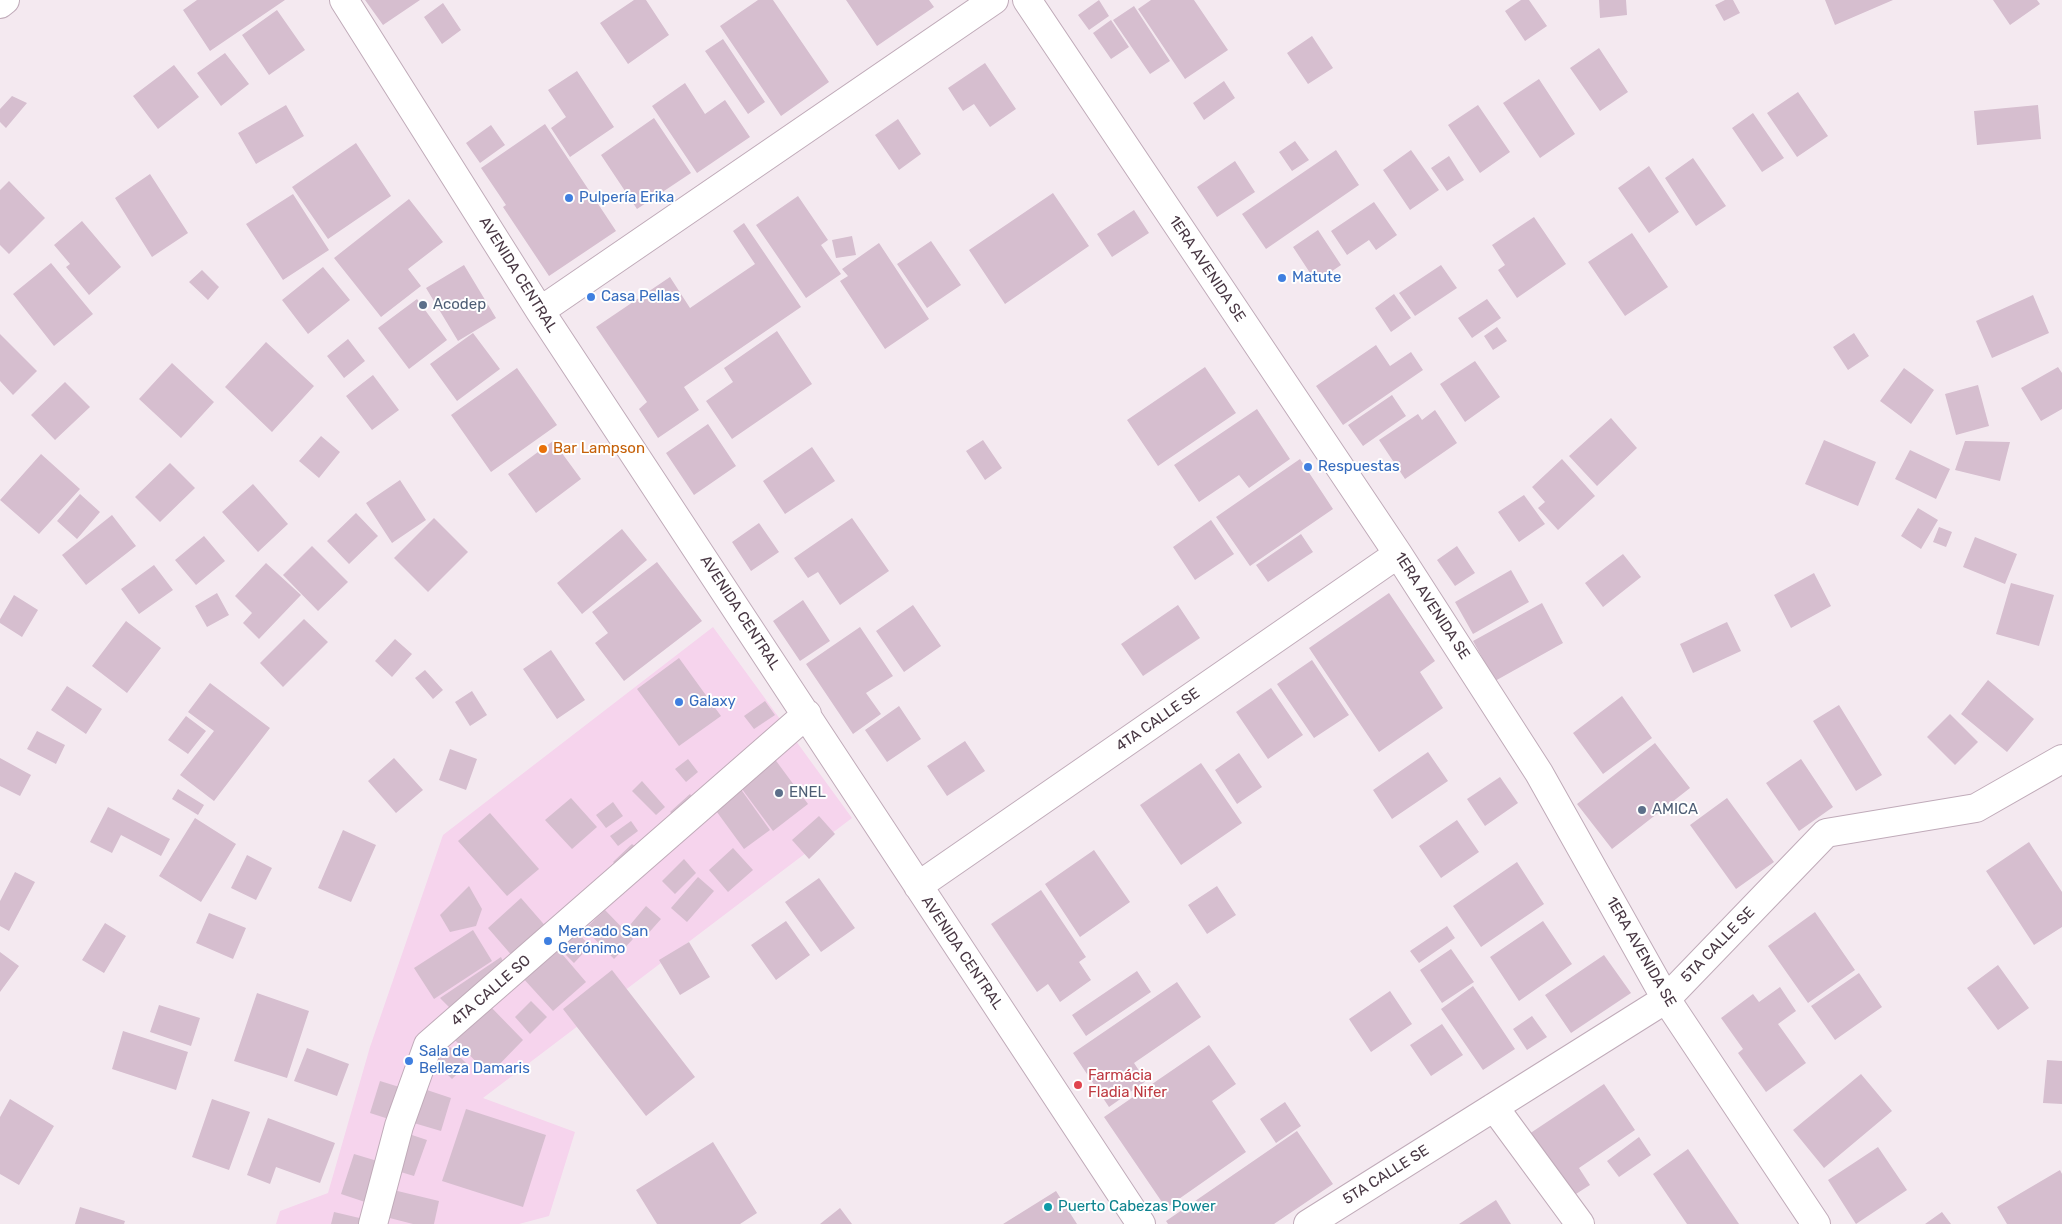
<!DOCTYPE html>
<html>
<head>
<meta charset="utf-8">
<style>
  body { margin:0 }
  canvas { display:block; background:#f4e9f0 }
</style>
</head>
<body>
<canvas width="2062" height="1224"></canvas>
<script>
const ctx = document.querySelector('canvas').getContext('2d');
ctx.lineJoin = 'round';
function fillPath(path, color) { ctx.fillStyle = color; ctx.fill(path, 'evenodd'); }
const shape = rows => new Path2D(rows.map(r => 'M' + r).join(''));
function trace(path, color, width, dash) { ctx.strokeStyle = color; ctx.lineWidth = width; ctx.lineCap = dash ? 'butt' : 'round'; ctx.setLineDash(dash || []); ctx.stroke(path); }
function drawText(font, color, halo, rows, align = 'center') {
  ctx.font = font + ' Rubik,sans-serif'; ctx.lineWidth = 4; ctx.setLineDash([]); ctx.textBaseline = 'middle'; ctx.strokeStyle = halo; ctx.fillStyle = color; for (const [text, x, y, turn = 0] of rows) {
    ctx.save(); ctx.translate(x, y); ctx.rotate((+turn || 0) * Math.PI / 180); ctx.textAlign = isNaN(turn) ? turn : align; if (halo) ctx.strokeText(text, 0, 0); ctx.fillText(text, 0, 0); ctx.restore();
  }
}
const commercial = shape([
  [713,627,852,818,483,1098,575,1132,549,1216,519,1224,276,1224,280,1211,328,1193,370,1047,443,835]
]);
const building = shape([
  [197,0,285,0,210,51,183,10],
  [365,0,420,0,383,25],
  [634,0,646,0,669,35,628,64,600,23],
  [758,0,773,0,829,82,781,116,720,26],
  [846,0,929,0,934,7,877,46],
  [1099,0,1109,16,1089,30,1078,15],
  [1151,0,1194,0,1228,50,1185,79,1138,9],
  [1521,0,1529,0,1547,26,1525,41,1505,11],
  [1599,0,1626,0,1627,15,1600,18],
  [1725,0,1733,0,1740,13,1724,21,1715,5],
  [1825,0,1893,0,1835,25],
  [1993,0,2037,0,2040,4,2010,25],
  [443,3,461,30,442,44,424,17],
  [1134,6,1170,61,1150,74,1113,20],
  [277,10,305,50,269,75,242,35],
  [1111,20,1129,47,1111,59,1093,33],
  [1312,36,1333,68,1308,84,1287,53],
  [723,39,765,102,748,114,705,51],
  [1599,48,1628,92,1600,111,1570,68],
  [225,53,249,84,221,106,197,73],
  [985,63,1016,109,990,127,974,104,963,111,948,88],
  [174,65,199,97,158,129,133,96],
  [577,71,614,127,570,157,551,128,566,117,548,90],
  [1539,79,1575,134,1540,158,1503,103],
  [1224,81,1235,98,1204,120,1193,103],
  [685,83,705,114,725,100,750,137,697,173,652,106],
  [1798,92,1828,136,1797,157,1767,113],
  [12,96,27,103,6,128,0,122,0,109],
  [286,105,304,136,256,164,238,133],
  [1478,105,1510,152,1480,173,1448,125],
  [2038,105,2041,139,1977,145,1974,111],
  [1753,113,1784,158,1762,172,1732,128],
  [654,118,691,173,637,209,601,155],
  [898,119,921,154,899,170,875,135],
  [545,124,616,231,549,276,503,207,506,205,481,168],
  [491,125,505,145,480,163,466,143],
  [1295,141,1309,160,1292,171,1279,152],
  [356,143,391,196,328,239,292,187],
  [1336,150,1359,185,1266,249,1242,214],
  [1411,150,1439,190,1410,210,1383,170],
  [1449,156,1464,180,1447,191,1431,168],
  [1693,158,1726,206,1696,226,1665,178],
  [1235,161,1255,192,1217,217,1197,187],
  [1649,166,1679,212,1649,233,1618,188],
  [150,174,188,233,152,257,115,198],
  [9,181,45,218,9,254,0,245,0,190],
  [1053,193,1089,246,1005,304,969,250],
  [293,194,329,250,283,280,246,224],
  [798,196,828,240,821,245,841,274,806,298,756,225],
  [409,199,443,242,408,269,421,286,381,317,334,258],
  [1374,202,1397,235,1376,250,1369,240,1347,255,1331,231],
  [1134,210,1149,233,1112,257,1097,234],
  [1534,217,1566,264,1517,298,1498,270,1505,265,1492,245],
  [82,221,121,267,89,295,66,267,70,264,54,245],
  [744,223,801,307,684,387,699,410,658,438,639,409,647,402,596,327,670,277,690,308,755,264,733,231],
  [1318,230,1341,265,1316,282,1293,247],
  [1632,233,1668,287,1625,316,1588,262],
  [852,236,856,255,836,258,832,240],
  [931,241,961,285,927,308,897,264],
  [879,243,929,319,885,349,840,281,848,276,842,269],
  [51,263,93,314,54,346,13,294],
  [464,265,496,318,458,341,426,288],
  [1441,265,1457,288,1415,316,1399,293],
  [323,267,350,300,308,334,282,300],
  [202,270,219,287,208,300,189,282],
  [1394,294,1411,318,1391,332,1375,308],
  [2033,295,2049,333,1992,358,1976,321],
  [417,299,447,340,409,369,378,328],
  [1487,299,1501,318,1472,338,1458,318],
  [1497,327,1507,341,1493,350,1484,336],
  [777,331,812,384,732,439,706,401,733,382,724,368],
  [473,333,500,369,457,401,430,364],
  [1854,333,1869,356,1848,370,1833,347],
  [0,334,37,371,13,395,0,381],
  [348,339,365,361,344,378,327,356],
  [266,342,314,386,272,432,225,387],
  [1376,345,1390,366,1411,352,1423,370,1343,425,1316,386],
  [1475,361,1500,397,1465,422,1440,384],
  [172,363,214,402,181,438,139,399],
  [1205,367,1236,413,1158,466,1127,420],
  [2058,367,2062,373,2062,409,2041,421,2021,388],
  [517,368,557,425,491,472,451,415],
  [1904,368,1934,390,1911,424,1880,401],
  [373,375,399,410,372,430,346,396],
  [65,382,90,407,55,440,31,415],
  [1978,385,1989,426,1956,435,1945,394],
  [1392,395,1406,416,1363,446,1348,425],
  [1257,409,1290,459,1249,488,1239,475,1199,502,1174,465],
  [1435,410,1457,443,1405,479,1379,440,1418,414,1422,420],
  [1611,418,1637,448,1597,486,1569,456],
  [708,424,736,466,694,495,666,453],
  [321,436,340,452,319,478,299,461],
  [983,440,1002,468,985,480,966,451],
  [1824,440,1876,462,1858,506,1805,484],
  [553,441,581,479,536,513,508,474],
  [1965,441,2010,442,2000,481,1955,470],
  [812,447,835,481,785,514,763,481],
  [1910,450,1950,469,1936,499,1895,479],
  [41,454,80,489,39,534,0,500],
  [1300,459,1333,509,1250,566,1216,517],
  [1562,459,1595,496,1558,530,1538,508,1545,502,1532,487],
  [170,463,195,488,160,522,135,497],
  [400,480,426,520,392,543,366,503],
  [253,484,288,524,258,552,222,512],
  [80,494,100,512,77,539,57,521],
  [1524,495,1545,524,1519,542,1498,512],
  [1918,508,1938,520,1921,549,1901,536],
  [356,513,378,536,349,564,327,541],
  [112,515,136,546,86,585,62,555],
  [434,518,468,552,428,592,394,558],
  [852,518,889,571,840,605,818,572,808,578,794,558],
  [1211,520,1234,554,1195,580,1173,547],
  [759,523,779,552,751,571,732,542],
  [1939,527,1952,532,1946,547,1933,542],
  [622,529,647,560,582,614,557,583],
  [1301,534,1313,552,1268,582,1256,565],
  [204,536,225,561,196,585,175,560],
  [1975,537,2017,554,2005,584,1963,567],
  [312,546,348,582,318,611,283,575],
  [1457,546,1475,573,1455,586,1437,560],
  [1623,554,1641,577,1603,607,1585,583],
  [657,562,702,621,624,681,595,643,608,633,592,612],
  [266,563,301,595,259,639,243,623,252,613,235,596],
  [154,565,173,590,139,614,121,589],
  [1511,570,1529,602,1473,634,1455,602],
  [1814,573,1831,606,1791,628,1774,595],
  [2011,583,2054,595,2039,646,1996,634],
  [217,593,229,615,207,627,195,606],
  [1389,593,1435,661,1420,672,1443,708,1379,752,1309,648],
  [14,595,38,610,22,637,0,623,0,619],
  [803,600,830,641,800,661,773,621],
  [1542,603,1563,643,1495,681,1473,641],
  [913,605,941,646,904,672,876,631],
  [1178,605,1200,638,1143,676,1121,644],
  [304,619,328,642,283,687,260,663],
  [126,621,161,648,127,693,92,666],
  [1727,622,1741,651,1693,673,1680,644],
  [860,627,893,676,866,693,881,714,853,734,806,664],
  [395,639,412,654,392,677,375,661],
  [551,650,585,700,557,719,523,669],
  [679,658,721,716,679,746,637,689],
  [1312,660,1349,715,1314,738,1277,684],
  [425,670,443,690,433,699,415,678],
  [1988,680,2034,719,2007,752,1961,714],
  [210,683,270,728,214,801,180,775,214,731,188,712],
  [67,686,102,709,86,734,51,710],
  [1271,688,1303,735,1268,759,1236,712],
  [472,691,487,715,470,726,455,702],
  [1622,696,1652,738,1603,774,1573,733],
  [765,701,775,715,754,729,744,716],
  [1839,705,1882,775,1856,791,1813,721],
  [899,706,921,739,887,762,865,730],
  [1950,714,1978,742,1955,765,1927,737],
  [186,716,206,731,188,754,168,740],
  [37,731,65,745,56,764,27,749],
  [965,741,985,771,947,796,927,766],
  [1655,743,1690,788,1612,849,1577,804],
  [450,749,477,759,466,790,439,780],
  [1428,752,1448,781,1392,819,1373,790],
  [1239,753,1262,787,1237,804,1215,770],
  [771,754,808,804,773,831,736,781],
  [0,758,31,775,20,796,0,786],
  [394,758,423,790,396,813,368,781],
  [688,759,698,772,686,782,675,769],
  [1801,759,1833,807,1799,831,1766,783],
  [1201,763,1242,823,1181,865,1140,805],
  [1500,777,1518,803,1485,826,1467,799],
  [642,781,665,807,656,815,632,791],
  [740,788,770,830,744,849,714,808],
  [178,789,204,805,198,815,172,799],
  [690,794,695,801,677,818,670,812],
  [571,798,597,827,572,849,545,820],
  [1727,798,1774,862,1736,889,1690,825],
  [613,802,623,816,606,828,596,815],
  [108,807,170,839,161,856,121,835,112,853,90,842],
  [490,813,539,869,507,896,458,841],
  [819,816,835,834,809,859,792,840],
  [195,818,236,844,201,902,159,876],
  [1457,820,1479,852,1441,878,1419,846],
  [631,821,638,831,618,846,610,836],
  [343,830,376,845,351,902,318,888],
  [2029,842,2062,892,2062,927,2034,945,1986,871],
  [632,844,638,849,619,868,613,862],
  [733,848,753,870,728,892,709,870],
  [1094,850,1130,902,1080,937,1045,884],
  [247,855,272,868,256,900,231,888],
  [684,859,696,873,675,894,662,881],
  [1517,862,1544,904,1481,947,1453,906],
  [15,872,35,882,9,931,0,926,0,901],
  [698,877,714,891,687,922,671,908],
  [819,878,855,928,821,952,785,902],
  [469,886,482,909,476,926,450,932,440,915],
  [1217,886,1236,915,1207,934,1188,905],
  [1041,890,1086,957,1079,962,1091,980,1060,1002,1048,984,1037,992,991,924],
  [521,898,548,929,514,958,488,928],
  [646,906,661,919,645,937,630,925],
  [605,910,633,939,614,959,585,929],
  [1815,912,1855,970,1808,1003,1768,946],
  [209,913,246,928,233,959,196,943],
  [786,921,810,955,776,980,751,945],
  [1543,921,1572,964,1519,1001,1490,957],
  [105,923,126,936,104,973,82,960],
  [1447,926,1455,938,1419,963,1410,951],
  [473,930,492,961,434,999,414,968],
  [577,932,590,946,574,963,560,949],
  [689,942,710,977,680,995,659,960],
  [556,947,586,982,553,1011,522,977],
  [1451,949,1474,982,1442,1003,1420,970],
  [0,952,19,966,0,992],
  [1604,955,1631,993,1571,1033,1545,995],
  [501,957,507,970,452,1010,440,998],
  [1998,965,2029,1008,1998,1030,1967,988],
  [612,970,695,1077,646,1116,563,1009],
  [1137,971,1151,992,1086,1036,1072,1015],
  [1859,973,1882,1007,1835,1040,1811,1006],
  [1177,982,1201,1017,1134,1063,1146,1081,1109,1107,1073,1053],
  [1473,986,1515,1049,1483,1070,1441,1009],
  [1780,987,1796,1011,1778,1024,1806,1063,1766,1092,1738,1053,1743,1049,1721,1018,1753,994,1759,1002],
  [1390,991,1412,1024,1371,1052,1349,1019],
  [257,993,309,1011,287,1078,234,1061],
  [531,1001,547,1017,530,1034,515,1017],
  [487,1003,523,1040,489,1075,452,1037],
  [159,1005,200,1018,191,1046,150,1032],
  [1532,1016,1547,1037,1527,1050,1513,1029],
  [1442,1024,1463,1055,1431,1076,1410,1045],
  [123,1031,188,1052,176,1090,112,1069],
  [1209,1045,1236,1084,1212,1101,1246,1152,1166,1208,1104,1117],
  [450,1047,467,1064,452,1079,435,1062],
  [307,1048,349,1064,337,1096,294,1081],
  [2047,1060,2062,1061,2062,1104,2043,1103],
  [1861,1074,1892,1111,1824,1168,1793,1130],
  [380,1081,409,1090,398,1122,370,1113],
  [1604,1084,1635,1130,1579,1168,1590,1185,1565,1201,1523,1138],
  [418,1087,451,1098,441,1131,407,1121],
  [10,1099,54,1126,19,1185,0,1174,0,1117],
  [212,1099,250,1112,229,1170,192,1157],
  [1285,1102,1301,1126,1276,1143,1260,1119],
  [466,1109,546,1135,523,1207,442,1181],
  [268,1118,335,1143,320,1183,276,1167,270,1184,247,1175],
  [1297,1131,1333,1184,1274,1224,1168,1224,1166,1221],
  [406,1133,427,1140,414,1176,394,1170],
  [1639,1137,1651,1155,1619,1177,1607,1161],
  [713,1142,757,1213,740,1224,657,1224,636,1190],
  [1878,1147,1907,1190,1856,1224,1828,1180],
  [1688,1149,1739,1224,1687,1224,1653,1174],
  [354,1154,384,1163,371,1204,341,1194],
  [2060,1170,2062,1174,2062,1224,2007,1224,1997,1207],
  [385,1188,439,1201,434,1224,413,1224,378,1215],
  [1056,1191,1077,1224,1003,1224],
  [1496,1200,1511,1224,1459,1224],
  [80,1207,125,1221,124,1224,75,1224],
  [840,1208,852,1224,820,1224],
  [334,1212,368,1220,367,1224,331,1224],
  [1942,1212,1951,1224,1925,1224]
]);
const minor = shape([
  [344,0,540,311,1141,1224],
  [1027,0,1398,554,1539,773,1666,999,1816,1224],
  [0,4,5,0],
  [540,311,994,0],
  [918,886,1398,554],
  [1494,1107,1580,1224],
  [373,1224,399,1126,428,1045,807,714],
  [1308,1224,1666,999,1826,833,1976,808,2062,759]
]);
const markers = [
  [569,198,5,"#3f7fe0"],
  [1282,278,5,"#3f7fe0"],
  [591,297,5,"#3f7fe0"],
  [423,305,5,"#5c6f8a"],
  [543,449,5,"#e8710a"],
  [1308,467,5,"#3f7fe0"],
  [679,702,5,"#3f7fe0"],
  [779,793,5,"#5c6f8a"],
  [1642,810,5,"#5c6f8a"],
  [548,941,5,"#3f7fe0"],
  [409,1061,5,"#3f7fe0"],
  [1078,1085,5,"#e0444e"],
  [1048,1207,5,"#0f9aa8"]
];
const shopNames = [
  ["Pulpería Erika",579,198],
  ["Matute",1292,278],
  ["Casa Pellas",601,297],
  ["Respuestas",1318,467],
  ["Galaxy",689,702],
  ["Mercado San",558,932],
  ["Gerónimo",558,949],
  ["Sala de",419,1052],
  ["Belleza Damaris",419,1069]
];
const streetNames = [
  ["1ERA AVENIDA SE",1207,269,56],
  ["AVENIDA CENTRAL",518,275,58],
  ["1ERA AVENIDA SE",1432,606,57],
  ["AVENIDA CENTRAL",740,613,57],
  ["4TA CALLE SE",1158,720,-35],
  ["5TA CALLE SE",1718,945,-46],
  ["1ERA AVENIDA SE",1641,952,60],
  ["AVENIDA CENTRAL",962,953,56],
  ["4TA CALLE SO",491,991,-41],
  ["5TA CALLE SE",1386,1175,-32]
];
const serviceNames = [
  ["Acodep",433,305],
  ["ENEL",789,793],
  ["AMICA",1652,810]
];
const foodNames = [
  ["Bar Lampson",553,449]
];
const healthNames = [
  ["Farmácia",1088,1076],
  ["Fladia Nifer",1088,1093]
];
const cultureNames = [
  ["Puerto Cabezas Power",1058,1207]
];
fillPath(commercial, '#f6d4ed');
fillPath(building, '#d6becf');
trace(minor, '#c0abb9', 30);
trace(minor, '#fff', 28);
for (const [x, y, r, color] of markers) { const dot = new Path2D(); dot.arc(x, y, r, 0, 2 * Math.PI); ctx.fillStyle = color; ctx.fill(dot); trace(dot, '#fff', 2); }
drawText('15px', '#366cbe', '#fff', shopNames, 'left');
drawText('15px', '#483743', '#fff', streetNames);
drawText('15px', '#4e5e75', '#fff', serviceNames, 'left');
drawText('15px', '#c56008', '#fff', foodNames, 'left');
drawText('15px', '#be3a42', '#fff', healthNames, 'left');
drawText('15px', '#0d838f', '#fff', cultureNames, 'left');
</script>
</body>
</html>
